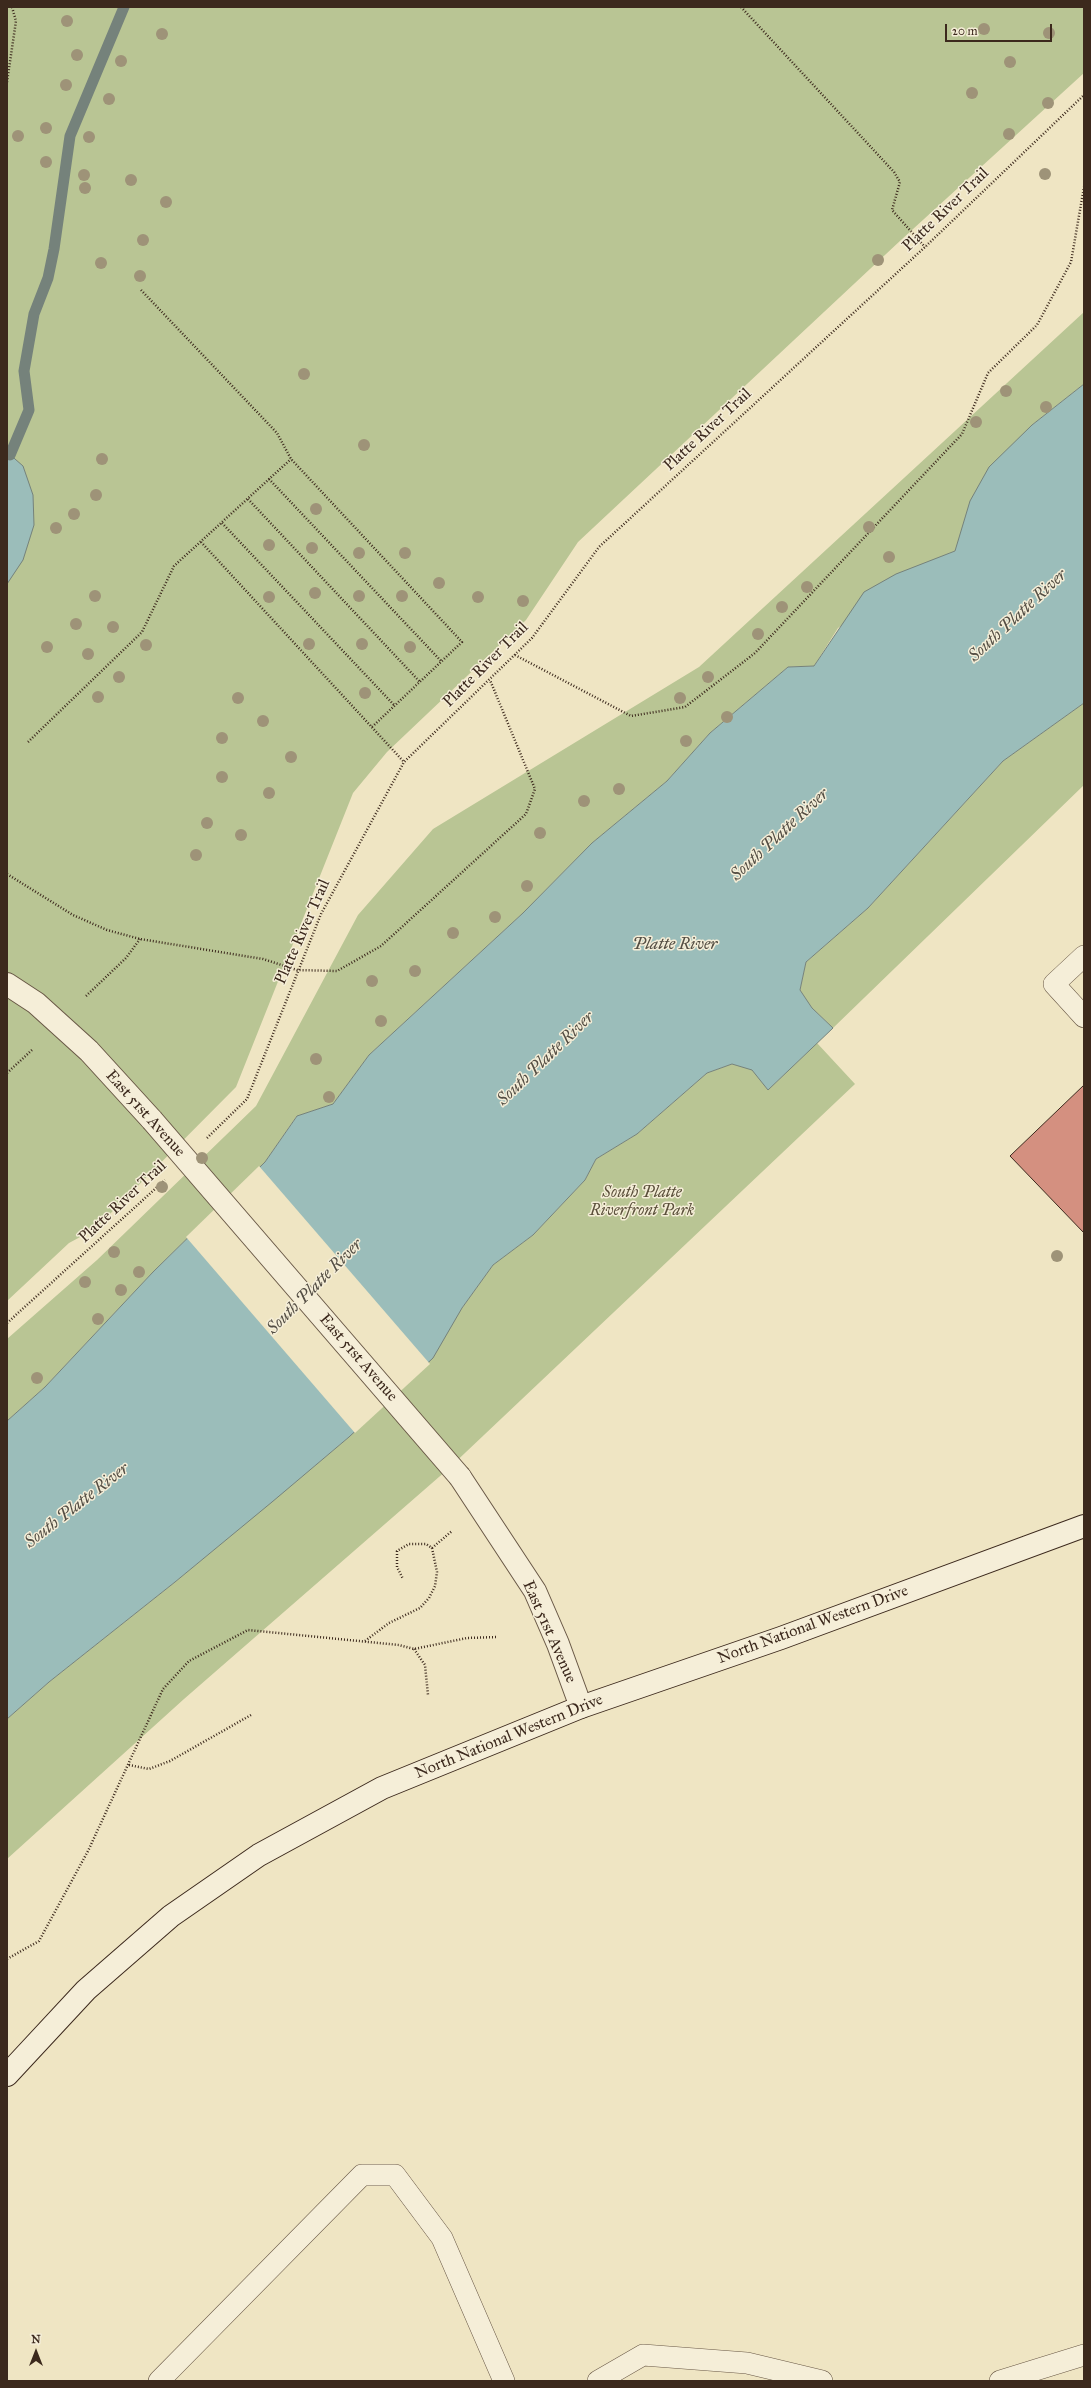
<!DOCTYPE html>
<html>
<head>
<meta charset="utf-8">
<style>
  body { margin:0 }
  #map { position:relative; width:1091px; height:2388px; overflow:hidden; background:#efe5c3; font-family:"IM FELL Great Primer",serif }
  canvas { display:block }
  .frame { position:absolute; inset:0; border:8px solid #3c291d; pointer-events:none }
  .north { position:absolute; left:16px; top:2332px; width:40px; height:40px; -webkit-text-stroke:3px #f5eed8; paint-order:stroke; rotate:0deg; font-size:11px; font-weight:700; line-height:16px; text-align:center; color:#3c291d }
  .north::after { content:''; display:block; margin:auto; width:14px; height:18px; background:#3c291d; clip-path:polygon(50% 0,100% 100%,50% 72%,0 100%) }
  .scale { position:absolute; left:945px; top:24px; width:107px; height:18px; box-sizing:border-box; border:2px solid #3c291d; border-top:0; padding-left:5px; font-size:12px; line-height:14px; white-space:nowrap; color:#3c291d; -webkit-text-stroke:3px #f5eed8; paint-order:stroke }
</style>
</head>
<body>
<div id="map">
<canvas width="1091" height="2388"></canvas>
<div class="frame"></div>
<div class="north">N</div>
<div class="scale">20 m</div>
</div>
<script>
const ctx = document.querySelector('canvas').getContext('2d');
ctx.lineJoin = 'round';
function fillPath(path, color) { ctx.fillStyle = color; ctx.fill(path, 'evenodd'); }
const shape = rows => new Path2D(rows.map(r => 'M' + r).join(''));
function trace(path, color, width, dash) { ctx.strokeStyle = color; ctx.lineWidth = width; ctx.lineCap = dash ? 'butt' : 'round'; ctx.setLineDash(dash || []); ctx.stroke(path); }
function drawText(font, color, halo, rows, align = 'center') {
  ctx.font = font + ' "IM FELL Great Primer",serif'; ctx.lineWidth = 3; ctx.setLineDash([]); ctx.textBaseline = 'middle'; ctx.strokeStyle = halo; ctx.fillStyle = color; for (const [text, x, y, turn = 0] of rows) {
    ctx.save(); ctx.translate(x, y); ctx.rotate((+turn || 0) * Math.PI / 180); ctx.textAlign = isNaN(turn) ? turn : align; if (halo) ctx.strokeText(text, 0, 0); ctx.fillText(text, 0, 0); ctx.restore();
  }
}
const green = shape([
  [7,7,1084,7,1084,73,901,240,578,542,526,620,387,752,353,793,236,1087,95,1229,69,1243,7,1301],
  [1084,312,1084,384,1032,425,963,531,955,551,928,563,838,628,814,666,788,667,710,733,667,781,592,843,523,913,369,1055,333,1104,296,1117,265,1162,153,1272,45,1387,7,1421,7,1339,97,1260,256,1106,358,915,433,829,699,667],
  [1084,703,1084,785,833,1028,812,1008,800,990,806,962,868,908,1003,761],
  [817,1043,855,1084,447,1470,184,1699,7,1859,7,1719,49,1682,175,1582,349,1437,462,1308,493,1265,533,1235,585,1180,596,1159,637,1134,707,1073,732,1064,752,1069,768,1090]
]);
const water = shape([
  [1084,384,1084,703,1003,761,868,908,806,962,800,990,812,1008,833,1028,768,1090,752,1070,732,1064,707,1073,637,1134,596,1159,585,1180,533,1235,493,1265,462,1308,433,1358,349,1437,272,1502,175,1582,49,1682,7,1719,7,1421,45,1387,153,1272,265,1162,297,1116,333,1104,369,1055,523,913,592,843,667,781,710,733,788,667,814,666,864,592,896,574,955,551,970,501,989,467,1032,425,1084,384],
  [7,452,23,466,33,495,34,525,23,560,7,584,7,452]
]);
const pier = shape([
  [259,1166,430,1364,355,1433,186,1237]
]);
const stream = shape([
  [10,455,29,410,24,371,34,314,48,278,54,249,70,136,124,7]
]);
const building = shape([
  [1084,1085,1084,1233,1010,1156,1084,1085]
]);
const path = shape([
  [741,7,894,172,900,182,892,210,925,247],
  [7,82,16,21,12,7],
  [141,290,277,433,291,459,462,642,372,727],
  [269,479,442,662],
  [248,499,420,682],
  [222,523,395,706],
  [201,542,404,762],
  [515,655,631,716,685,707,755,653,962,434,988,373,1037,325,1071,262,1084,187],
  [28,742,142,632,174,566,291,459],
  [7,874,73,915,107,930,140,939,263,959,297,970,337,971,381,946,526,814,535,789,490,680],
  [86,996,126,958,140,939],
  [7,1073,32,1050],
  [207,1138,247,1099,321,914,404,762,532,638,599,547,925,247,1084,95],
  [7,1323,165,1180],
  [432,1548,452,1531],
  [365,1641,389,1623,420,1608,429,1598,435,1586,437,1572,432,1548,426,1544,409,1544,397,1551,397,1567,403,1579],
  [414,1649,425,1665,428,1695],
  [129,1765,149,1769,170,1761,251,1715],
  [7,1959,39,1941,88,1851,163,1689,189,1661,248,1630,399,1645,414,1649,467,1638,498,1637]
]);
const lane = shape([
  [1084,956,1054,984,1084,1017],
  [159,2381,362,2175,395,2175,442,2238,504,2381],
  [598,2381,643,2355,747,2363,822,2381],
  [1000,2381,1084,2355]
]);
const street = shape([
  [7,984,36,1003,89,1051,152,1120],
  [460,1477,535,1591,558,1644,581,1707]
]);
const secondary = shape([
  [7,2075,86,1990,171,1916,259,1855,382,1788,581,1707,781,1638,1084,1526]
]);
const streetBridge = shape([
  [152,1120,460,1477]
]);
const trees = [
  [67,21],
  [984,29],
  [1049,33],
  [162,34],
  [77,55],
  [121,61],
  [1010,62],
  [66,85],
  [972,93],
  [109,99],
  [1048,103],
  [46,128],
  [1009,134],
  [18,136],
  [89,137],
  [46,162],
  [1045,174],
  [84,175],
  [131,180],
  [85,188],
  [166,202],
  [143,240],
  [878,260],
  [101,263],
  [140,276],
  [304,374],
  [1006,391],
  [1046,407],
  [976,422],
  [364,445],
  [102,459],
  [96,495],
  [316,509],
  [74,514],
  [869,527],
  [56,528],
  [269,545],
  [312,548],
  [359,553],
  [405,553],
  [889,557],
  [439,583],
  [807,587],
  [315,593],
  [95,596],
  [359,596],
  [402,596],
  [269,597],
  [478,597],
  [523,601],
  [782,607],
  [76,624],
  [113,627],
  [758,634],
  [309,644],
  [362,644],
  [146,645],
  [47,647],
  [410,647],
  [88,654],
  [119,677],
  [708,677],
  [365,693],
  [98,697],
  [238,698],
  [680,698],
  [727,717],
  [263,721],
  [222,738],
  [686,741],
  [291,757],
  [222,777],
  [619,789],
  [269,793],
  [584,801],
  [207,823],
  [540,833],
  [241,835],
  [196,855],
  [527,886],
  [495,917],
  [453,933],
  [415,971],
  [372,981],
  [381,1021],
  [316,1059],
  [329,1097],
  [202,1158],
  [162,1187],
  [114,1252],
  [1057,1256],
  [139,1272],
  [85,1282],
  [121,1290],
  [98,1319],
  [37,1378]
];
const streetNames = [
  ["Platte River Trail",946,210,-44],
  ["Platte River Trail",708,430,-43],
  ["Platte River Trail",486,665,-45],
  ["Platte River Trail",303,932,-66],
  ["East 51st Avenue",145,1114,48],
  ["Platte River Trail",123,1202,-43],
  ["East 51st Avenue",358,1358,49],
  ["North National Western Drive",813,1625,-20],
  ["East 51st Avenue",549,1632,66],
  ["North National Western Drive",509,1737,-22]
];
const parkNames = [
  ["South Platte",642,1193],
  ["Riverfront Park",642,1211]
];
const waterNames = [
  ["South Platte River",1018,616,-43],
  ["South Platte River",780,835,-43],
  ["Platte River",675,945],
  ["South Platte River",546,1059,-44],
  ["South Platte River",315,1287,-45],
  ["South Platte River",77,1506,-38]
];
fillPath(green, '#b9c594');
fillPath(water, '#9bbdba');
trace(water, '#75827b', 1);
fillPath(pier, '#efe5c3');
trace(stream, '#75827b', 11);
fillPath(building, '#d49080');
trace(building, '#3c291d', 1);
trace(lane, '#695846', 22);
trace(street, '#695846', 24);
trace(secondary, '#3c291d', 24);
trace(path, '#3c291d', 2.5, [1, 2]);
trace(lane, '#f5eed8', 21);
trace(street, '#f5eed8', 22);
trace(secondary, '#f5eed8', 22);
trace(streetBridge, '#695846', 24, []);
trace(streetBridge, '#f5eed8', 22);
ctx.fillStyle = '#9e9378';
for (const [x, y] of trees) { ctx.beginPath(); ctx.arc(x, y, 6, 0, 2 * Math.PI); ctx.fill(); }
drawText('16px', '#3c291d', '#f5eed8', streetNames);
drawText('italic 16px', '#5b503b', '#f5eed8', parkNames);
drawText('italic 17px', '#544e44', '#f5eed8', waterNames);
</script>
</body>
</html>
